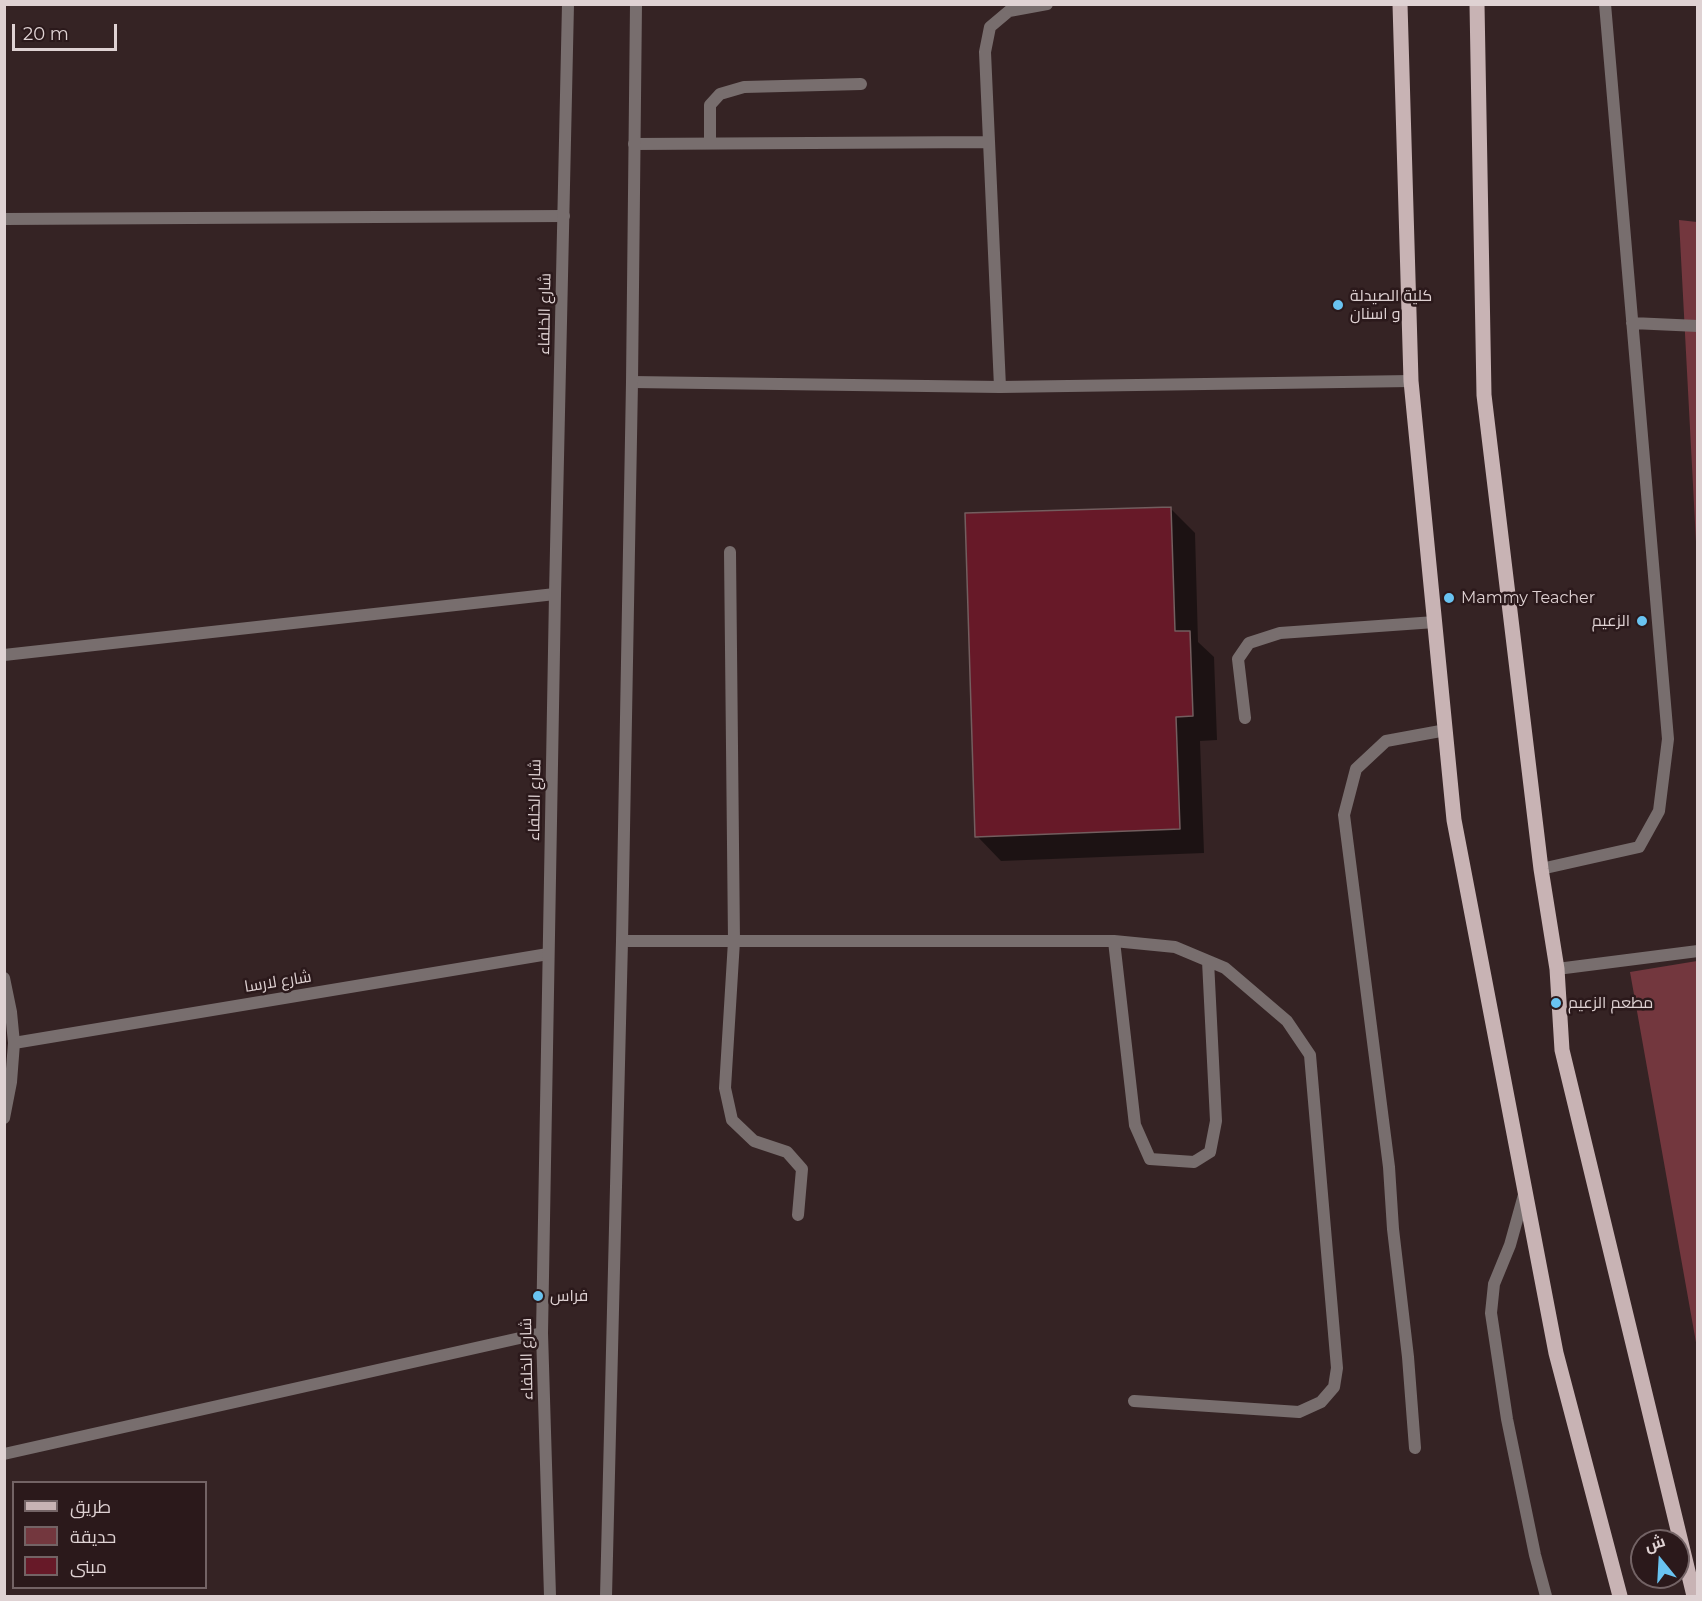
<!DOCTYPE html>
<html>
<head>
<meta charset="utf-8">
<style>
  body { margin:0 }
  #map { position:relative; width:1702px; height:1601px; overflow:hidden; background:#352324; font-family:Montserrat,Cairo,sans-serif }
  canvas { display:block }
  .frame { position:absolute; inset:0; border:6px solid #dfd2d3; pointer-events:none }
  .legend { position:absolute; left:12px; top:1481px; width:195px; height:108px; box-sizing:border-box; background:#2b191b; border:2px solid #736365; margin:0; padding:8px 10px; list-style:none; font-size:18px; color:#dfd2d3 }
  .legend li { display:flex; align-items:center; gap:12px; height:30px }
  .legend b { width:30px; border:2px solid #736365 }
  .north { position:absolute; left:1630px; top:1529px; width:60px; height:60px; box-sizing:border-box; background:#2b191b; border:2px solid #736365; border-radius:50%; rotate:342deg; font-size:16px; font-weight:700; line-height:24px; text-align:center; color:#dfd2d3 }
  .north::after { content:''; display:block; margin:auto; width:21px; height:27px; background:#69c3f1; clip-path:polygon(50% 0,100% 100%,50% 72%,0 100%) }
  .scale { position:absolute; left:12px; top:24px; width:105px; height:27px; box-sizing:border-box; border:3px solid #dfd2d3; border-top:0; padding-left:8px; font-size:18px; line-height:21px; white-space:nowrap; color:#dfd2d3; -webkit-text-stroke:4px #2b191b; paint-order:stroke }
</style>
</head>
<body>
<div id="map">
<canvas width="1702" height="1601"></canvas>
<div class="frame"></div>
<ul class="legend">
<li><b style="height:8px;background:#c8b3b4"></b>طريق</li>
<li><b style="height:16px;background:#73373e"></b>حديقة</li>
<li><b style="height:16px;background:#671928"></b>مبنى</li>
</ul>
<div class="north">ش</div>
<div class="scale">20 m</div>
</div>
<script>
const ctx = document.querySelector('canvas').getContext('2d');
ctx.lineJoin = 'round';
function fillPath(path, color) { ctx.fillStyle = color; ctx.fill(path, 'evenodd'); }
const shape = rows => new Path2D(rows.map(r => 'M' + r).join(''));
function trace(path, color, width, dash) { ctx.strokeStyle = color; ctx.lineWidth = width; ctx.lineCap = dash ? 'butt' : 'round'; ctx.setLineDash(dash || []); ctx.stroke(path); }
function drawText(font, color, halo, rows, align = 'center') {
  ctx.font = font + ' Montserrat,Cairo,sans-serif'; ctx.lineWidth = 5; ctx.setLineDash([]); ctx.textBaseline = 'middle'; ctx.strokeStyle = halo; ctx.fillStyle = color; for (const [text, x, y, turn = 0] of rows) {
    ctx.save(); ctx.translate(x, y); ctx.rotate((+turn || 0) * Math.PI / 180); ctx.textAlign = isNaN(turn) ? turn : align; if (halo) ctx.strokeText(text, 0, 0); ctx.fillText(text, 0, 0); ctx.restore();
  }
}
const green = shape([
  [1679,220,1697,222,1697,561],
  [1697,961,1698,961,1697,1348,1630,972]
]);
const shadow = shape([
  [1170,508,1195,533,1198,642,1214,657,1217,740,1200,741,1204,853,1001,861,977,836]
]);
const building = shape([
  [1171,507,1175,631,1190,631,1193,716,1176,717,1180,829,975,837,965,513,1171,507]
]);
const service = shape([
  [710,143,710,105,720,94,744,87,861,84],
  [634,144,989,142],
  [1632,323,1698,326],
  [1000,387,985,52,990,27,1009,11,1047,4],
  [730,552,734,941,725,1088,732,1120,754,1141,787,1152,802,1169,798,1215],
  [1245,718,1238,659,1249,643,1280,633,1435,622],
  [1541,869,1639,847,1659,811,1668,739,1605,4],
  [622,941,1114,941,1175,947,1225,968,1287,1021,1310,1055,1337,1368,1334,1387,1321,1402,1299,1412,1134,1401],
  [1114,941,1135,1125,1150,1159,1194,1162,1210,1152,1216,1121,1208,961],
  [1557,969,1698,951],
  [1415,1448,1408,1357,1393,1229,1389,1167,1344,815,1356,769,1386,741,1446,730]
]);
const minor = shape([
  [4,219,564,216],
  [632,382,1000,387,1411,381],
  [4,655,555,594],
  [4,978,11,1012,14,1043,11,1082,4,1118],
  [14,1043,548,954],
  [4,1454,542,1333]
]);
const tertiary = shape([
  [1525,1191,1510,1245,1494,1284,1491,1313,1507,1419,1535,1555,1546,1596],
  [550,1596,542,1333,555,594,568,4],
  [606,1596,622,941,632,382,636,4]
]);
const primary = shape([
  [1400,4,1411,381,1454,820,1556,1353,1620,1596],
  [1477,4,1484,395,1541,869,1557,969,1562,1050,1694,1596]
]);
const markers = [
  [1338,305,6,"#69c3f1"],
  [1449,598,6,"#69c3f1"],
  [1642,621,6,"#69c3f1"],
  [1556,1003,6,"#69c3f1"],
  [538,1296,6,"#69c3f1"]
];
const poiNames = [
  ["كلية الصيدلة",1350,296],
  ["و اسنان",1350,314],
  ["Mammy Teacher",1461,598],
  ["الزعيم",1630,621,"right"],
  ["مطعم الزعيم",1568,1003],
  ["فراس",550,1296]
];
const streetNames = [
  ["شارع الخلفاء",545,314,-89],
  ["شارع الخلفاء",535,800,-89],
  ["شارع لارسا",278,982,-9],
  ["شارع الخلفاء",527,1359,-91]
];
fillPath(green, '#73373e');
fillPath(shadow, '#0007');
fillPath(building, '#671928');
trace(building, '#735e5f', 1.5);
trace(service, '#786e6e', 12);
trace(minor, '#786e6e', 12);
trace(tertiary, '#786e6e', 12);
trace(primary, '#c8b3b4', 15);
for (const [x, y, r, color] of markers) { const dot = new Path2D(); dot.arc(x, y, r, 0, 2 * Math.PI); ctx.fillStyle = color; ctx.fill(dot); trace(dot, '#2b191b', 2); }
drawText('16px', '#dfd2d3', '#2b191b', poiNames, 'left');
drawText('16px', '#dfd2d3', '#2b191b', streetNames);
</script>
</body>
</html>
